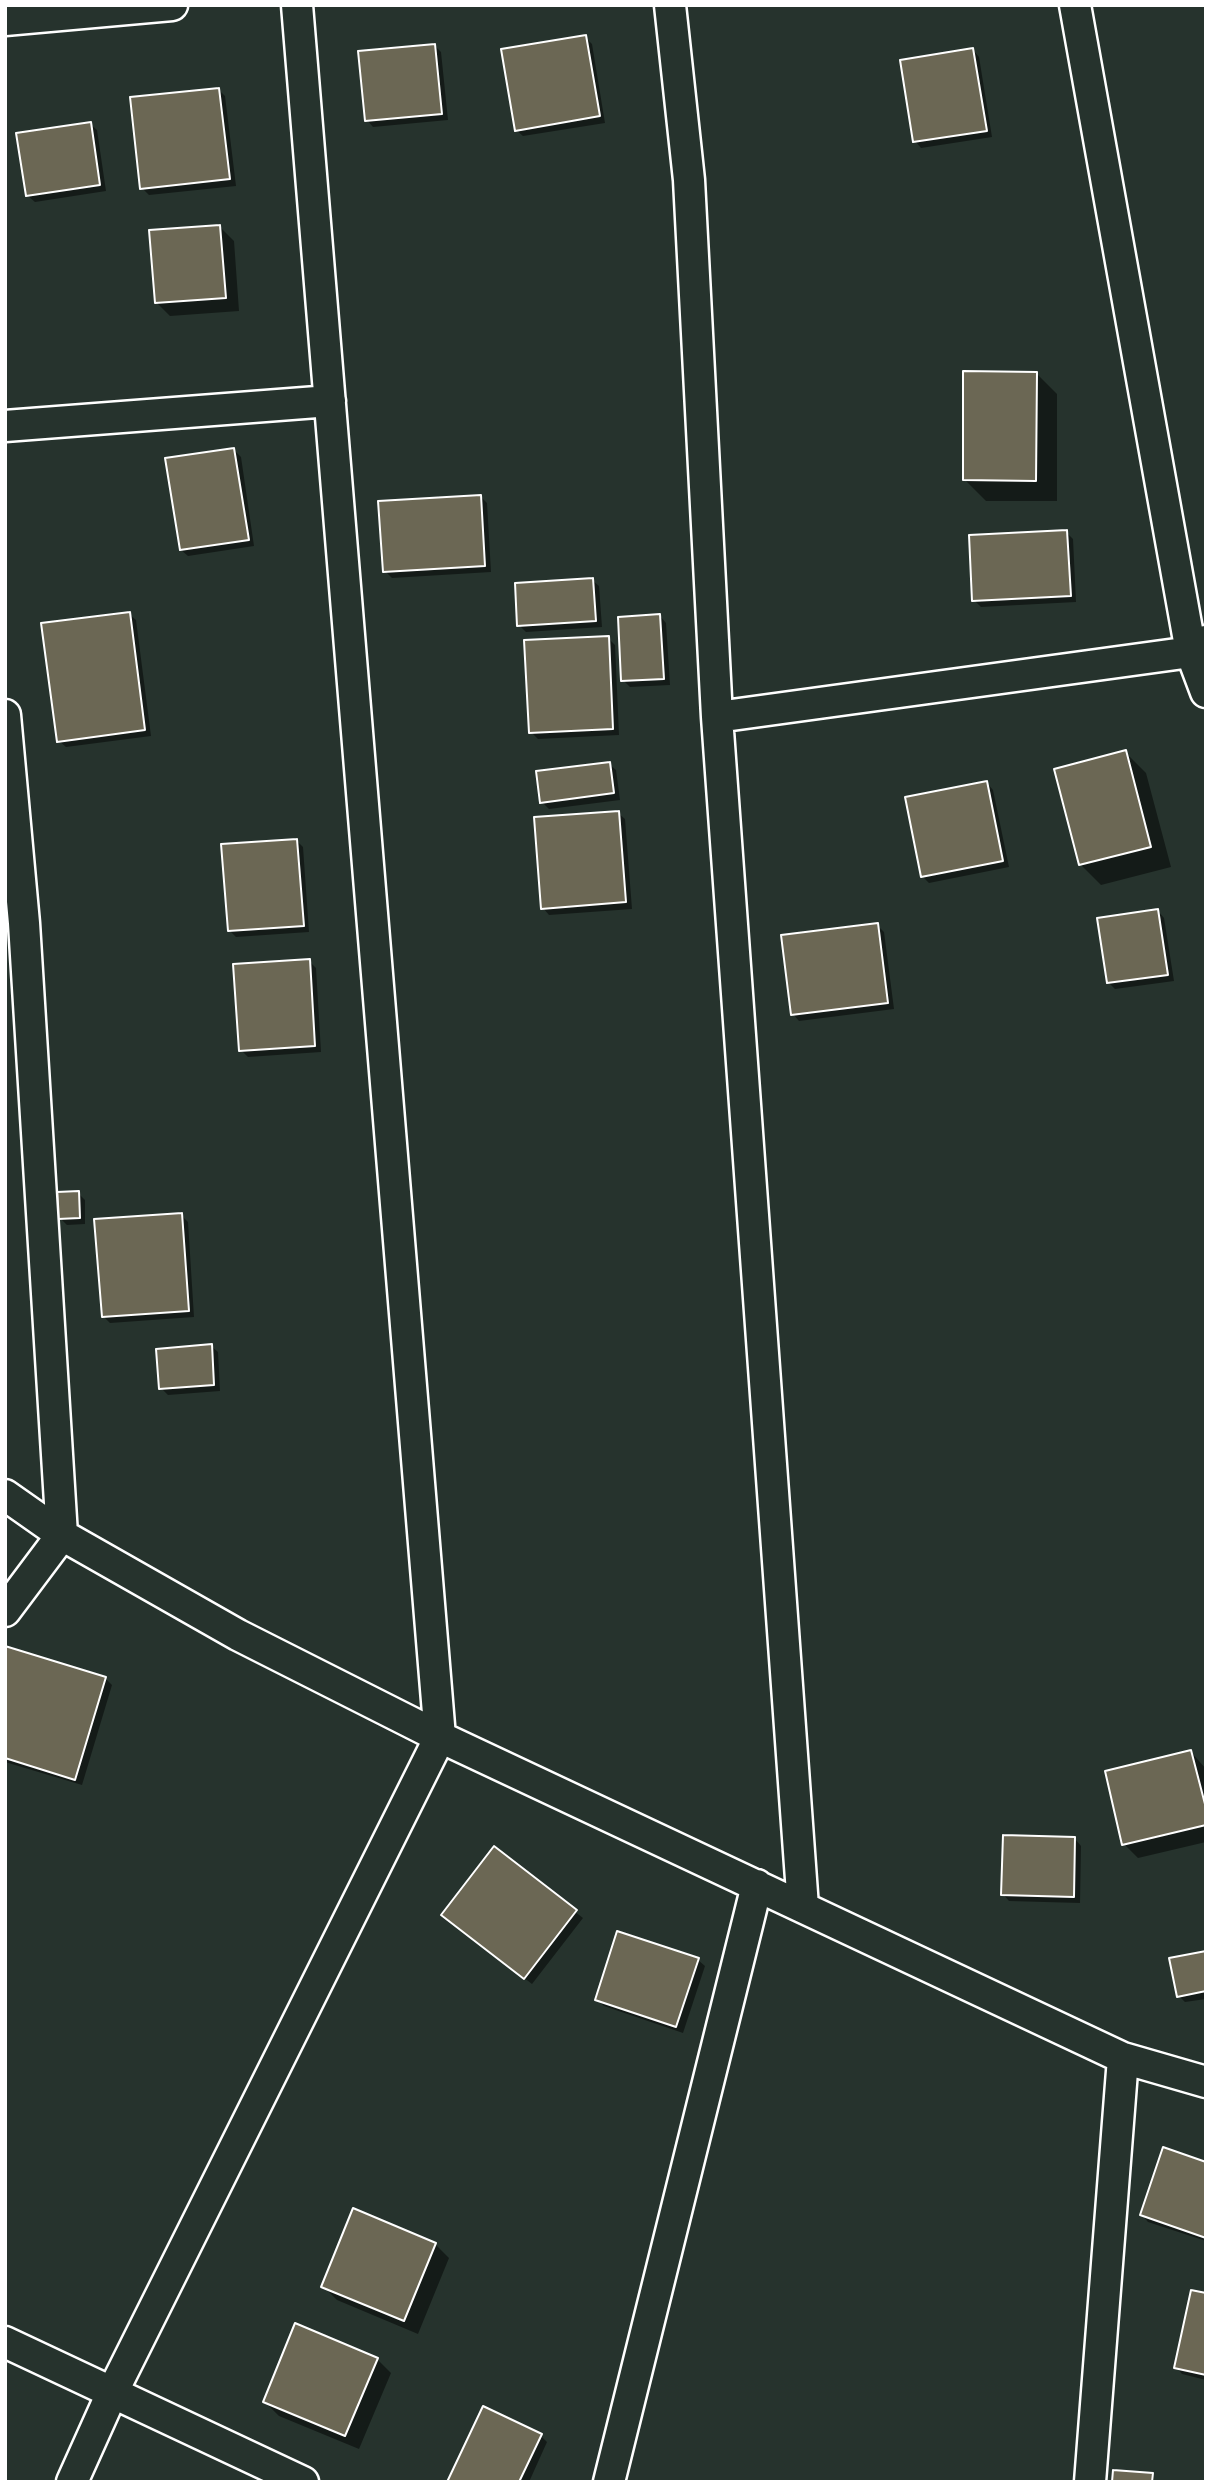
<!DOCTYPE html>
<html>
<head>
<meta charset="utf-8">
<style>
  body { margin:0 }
  #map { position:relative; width:1211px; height:2487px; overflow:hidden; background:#26332d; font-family:"Shantell Sans",sans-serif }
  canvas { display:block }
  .frame { position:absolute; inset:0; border:7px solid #fff; pointer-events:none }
</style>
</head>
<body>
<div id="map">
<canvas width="1211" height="2487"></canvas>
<div class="frame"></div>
</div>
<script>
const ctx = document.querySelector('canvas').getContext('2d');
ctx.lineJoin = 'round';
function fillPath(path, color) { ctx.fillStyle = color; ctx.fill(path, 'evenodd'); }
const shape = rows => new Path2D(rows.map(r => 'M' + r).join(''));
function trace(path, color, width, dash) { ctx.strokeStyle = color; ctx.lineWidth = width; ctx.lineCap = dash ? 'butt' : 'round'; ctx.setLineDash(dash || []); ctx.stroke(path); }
const shadow = shape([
  [585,37,592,44,605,123,523,136,516,130],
  [434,45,441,52,448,120,373,127,367,120],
  [973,50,979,57,992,137,921,148,915,141],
  [218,89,225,96,236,186,149,195,142,188],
  [90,124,97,130,106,191,35,202,28,196],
  [220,227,234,241,239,311,170,316,156,302],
  [1036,373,1057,394,1057,501,986,501,965,480],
  [234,450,241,457,254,546,188,556,181,550],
  [480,496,487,503,491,572,392,578,385,571],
  [1066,532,1073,539,1076,602,981,607,974,600],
  [592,580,599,586,602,627,526,632,519,625],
  [129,614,136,620,151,736,66,747,59,741],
  [660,616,666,623,670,685,630,687,623,680],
  [608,638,615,645,619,735,538,739,531,732],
  [1125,752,1146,773,1171,867,1101,885,1080,864],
  [609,764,616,770,620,800,549,809,542,802],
  [987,783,993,790,1009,867,929,883,922,876],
  [618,813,625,819,632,909,549,915,543,908],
  [297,841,303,847,309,932,236,937,229,930],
  [1158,911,1164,918,1174,981,1115,989,1109,983],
  [877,925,884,932,894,1009,799,1021,793,1014],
  [309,961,316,968,321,1052,248,1057,241,1050],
  [78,1193,85,1200,85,1224,67,1225,60,1218],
  [181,1215,188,1222,194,1317,110,1323,103,1316],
  [211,1346,218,1352,220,1391,168,1395,161,1388],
  [5,1648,105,1678,112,1685,82,1785,5,1762],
  [1191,1752,1206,1769,1206,1842,1138,1858,1124,1844],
  [1075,1839,1081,1846,1080,1903,1009,1901,1003,1894],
  [494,1849,583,1918,532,1984,450,1921],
  [1206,1953,1206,1999,1185,2002,1179,1996],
  [698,1960,705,1966,683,2033,604,2006,597,2000],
  [1206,2163,1206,2241,1148,2222,1142,2215],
  [435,2244,449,2258,418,2334,337,2300,323,2286],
  [1206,2295,1206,2380,1182,2374,1176,2367],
  [377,2359,391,2373,359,2449,279,2416,265,2402],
  [541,2436,547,2442,529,2482,449,2482]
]);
const building = shape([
  [586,35,600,116,515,131,501,49,586,35],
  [435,44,442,114,365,121,358,51,435,44],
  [973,48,987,131,913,142,900,60,973,48],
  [219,88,230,179,140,189,130,97,219,88],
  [91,122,100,185,26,196,16,133,91,122],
  [220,225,226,298,155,303,149,230,220,225],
  [963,371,1037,372,1036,481,963,480,963,371],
  [234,448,249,540,180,550,165,458,234,448],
  [481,495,485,566,383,572,378,501,481,495],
  [1067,530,1071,596,972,601,969,535,1067,530],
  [593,578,596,621,517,626,515,583,593,578],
  [130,612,145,730,57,742,41,623,130,612],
  [660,614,664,679,621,681,618,617,660,614],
  [609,636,613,729,529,733,524,640,609,636],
  [1126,750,1151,847,1079,865,1054,769,1126,750],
  [610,762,614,793,540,803,536,771,610,762],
  [987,781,1003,861,921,877,905,797,987,781],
  [619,811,626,902,541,909,534,817,619,811],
  [297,839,304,926,228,931,221,844,297,839],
  [1158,909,1168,975,1107,983,1097,918,1158,909],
  [878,923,888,1003,791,1015,781,935,878,923],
  [310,959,315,1046,239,1051,233,964,310,959],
  [79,1191,80,1218,58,1219,57,1192,79,1191],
  [182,1213,189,1311,102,1317,94,1219,182,1213],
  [212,1344,214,1385,159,1389,156,1349,212,1344],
  [5,1646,106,1677,75,1780,5,1758,5,1646],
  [1191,1750,1206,1808,1206,1825,1122,1845,1105,1771,1191,1750],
  [1003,1835,1075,1837,1074,1897,1001,1895,1003,1835],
  [494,1846,577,1910,524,1979,441,1915,494,1846],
  [617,1931,699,1958,676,2027,595,2000,617,1931],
  [1206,1951,1206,1991,1177,1997,1169,1958,1206,1951],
  [1163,2147,1206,2162,1206,2238,1140,2215,1163,2147],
  [353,2208,436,2243,404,2321,321,2287,353,2208],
  [1191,2290,1206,2293,1206,2375,1174,2368,1191,2290],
  [295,2323,378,2358,345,2436,263,2402,295,2323],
  [483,2406,542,2434,519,2482,447,2482,483,2406],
  [1113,2470,1153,2473,1152,2482,1112,2482,1113,2470]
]);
const minor = shape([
  [670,5,689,180,717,717,803,1907],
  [1075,5,1191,652,1206,692],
  [5,20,172,5],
  [5,426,330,401],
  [5,715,24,923,62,1535,5,1611],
  [717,717,1191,652,1205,641],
  [5,1495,62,1535,238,1635,440,1737,1123,2058,1206,2082],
  [5,2342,303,2482],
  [72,2482,112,2393,440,1737,297,5],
  [609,2482,757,1885],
  [1090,2482,1123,2058]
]);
fillPath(shadow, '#0007');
fillPath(building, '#6b6754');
trace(building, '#fff', 2);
trace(minor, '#fff', 35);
trace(minor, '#26332d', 30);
</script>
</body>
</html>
